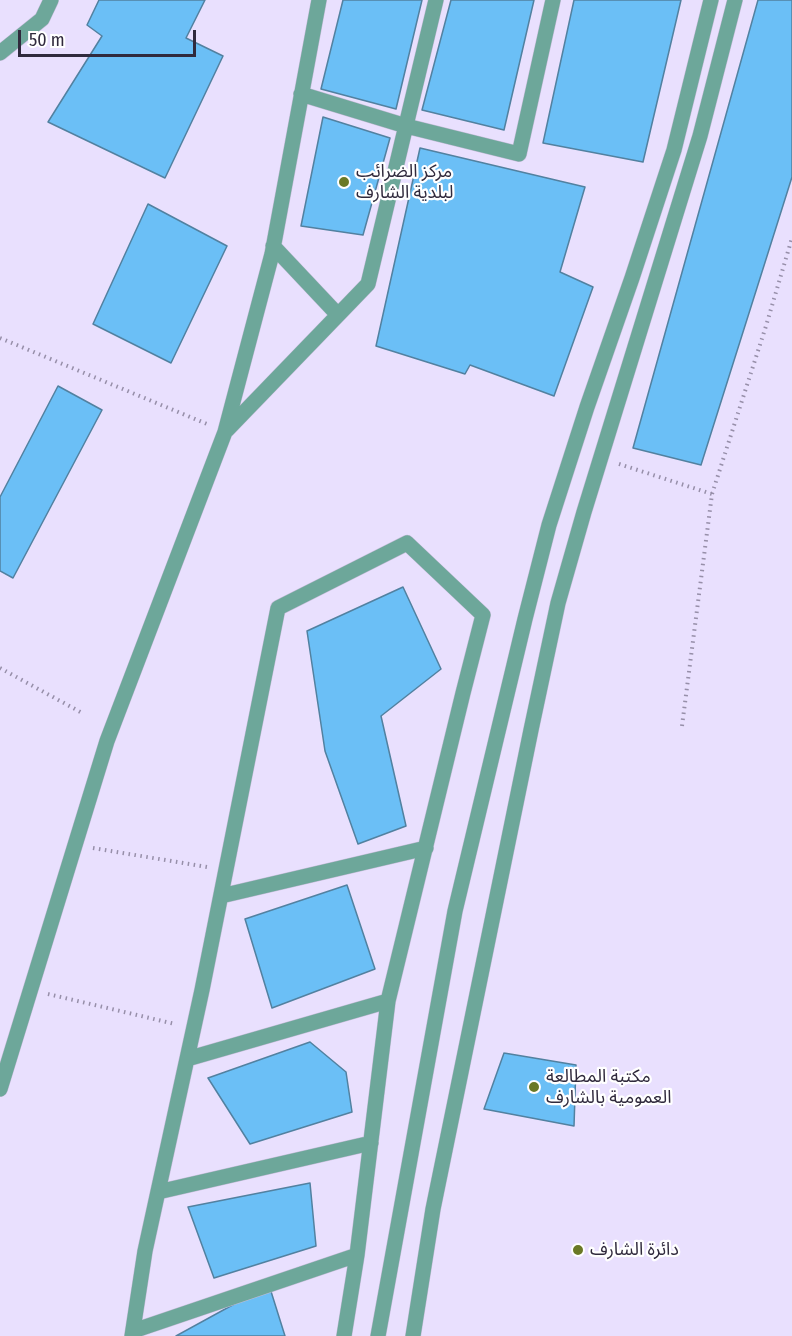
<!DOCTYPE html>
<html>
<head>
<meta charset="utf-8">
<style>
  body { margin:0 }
  #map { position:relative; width:792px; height:1336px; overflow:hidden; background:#e9e0fe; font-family:"Fira Sans Condensed",sans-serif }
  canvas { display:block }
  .scale { position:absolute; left:18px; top:30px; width:178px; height:27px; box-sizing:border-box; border:3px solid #302a3d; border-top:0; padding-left:8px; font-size:18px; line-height:21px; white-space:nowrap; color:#302a3d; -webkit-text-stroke:4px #fff; paint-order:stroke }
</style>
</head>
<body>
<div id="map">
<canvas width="792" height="1336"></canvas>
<div class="scale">50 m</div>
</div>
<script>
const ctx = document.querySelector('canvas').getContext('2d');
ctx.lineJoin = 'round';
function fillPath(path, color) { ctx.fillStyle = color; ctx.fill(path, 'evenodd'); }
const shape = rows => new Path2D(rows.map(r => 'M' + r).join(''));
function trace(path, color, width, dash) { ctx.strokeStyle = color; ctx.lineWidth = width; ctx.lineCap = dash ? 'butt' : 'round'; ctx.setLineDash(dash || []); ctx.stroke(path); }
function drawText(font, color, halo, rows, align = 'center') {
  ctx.font = font + ' "Fira Sans Condensed","Noto Sans Arabic",sans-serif'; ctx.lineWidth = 4.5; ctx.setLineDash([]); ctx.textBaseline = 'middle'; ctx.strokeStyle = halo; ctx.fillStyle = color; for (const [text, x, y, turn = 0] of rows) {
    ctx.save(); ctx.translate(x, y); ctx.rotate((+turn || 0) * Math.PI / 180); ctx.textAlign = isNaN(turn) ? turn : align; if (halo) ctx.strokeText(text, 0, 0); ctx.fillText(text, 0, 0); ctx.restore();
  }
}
const building = shape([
  [99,0,205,0,186,38,223,56,165,178,48,122,102,36,87,25,99,0],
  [343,0,422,0,396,109,321,89,343,0],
  [451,0,534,0,504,130,422,110,451,0],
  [574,0,681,0,643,162,543,143,574,0],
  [758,0,792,0,792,177,701,465,633,448,758,0],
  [323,117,390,138,363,235,301,226,323,117],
  [420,148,585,187,560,272,593,287,554,396,470,365,465,374,376,346,420,148],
  [148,204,227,246,171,363,93,324,148,204],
  [58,386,102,410,13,578,0,571,0,497,58,386],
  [403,587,441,669,381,716,406,826,358,844,325,751,307,631,403,587],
  [347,885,375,969,272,1008,245,919,347,885],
  [310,1042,346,1072,352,1112,250,1144,208,1078,310,1042],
  [504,1053,576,1065,574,1126,484,1109,504,1053],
  [310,1183,316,1246,214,1278,188,1207,310,1183],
  [269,1285,285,1336,176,1336,269,1285]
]);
const path = shape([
  [0,338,207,424],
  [619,464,712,494],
  [0,668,84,714],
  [682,726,712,494,766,326,792,238],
  [93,848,207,867],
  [48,994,175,1024]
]);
const minor = shape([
  [0,53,42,19,51,0],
  [301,94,406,126,519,154,553,0],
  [273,246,338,315],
  [227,430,368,284,436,0],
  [221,896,426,848],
  [187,1059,388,1001],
  [0,1089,107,741,225,432,272,254,319,0],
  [158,1192,371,1143],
  [133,1331,357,1255],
  [132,1336,145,1251,202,990,278,608,407,543,483,615,463,693,388,1001,357,1255,344,1336]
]);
const tertiary = shape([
  [378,1336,455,911,525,619,549,525,587,407,632,278,674,150,711,0],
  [413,1336,433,1209,531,730,558,603,584,512,700,136,735,0]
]);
const markers = [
  [344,182,6,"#6a7926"],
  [534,1087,6,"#6a7926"],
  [578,1250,6,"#6a7926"]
];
const poiNames = [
  ["مركز الضرائب",356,172],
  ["لبلدية الشارف",356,193],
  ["مكتبة المطالعة",546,1077],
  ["العمومية بالشارف",546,1098],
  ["دائرة الشارف",590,1250]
];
fillPath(building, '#6bbff6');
trace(building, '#5281a0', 1.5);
trace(minor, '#c4bcd7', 16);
trace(tertiary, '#c4bcd7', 16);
trace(path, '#978fa9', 4, [1.5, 4.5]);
trace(minor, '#6da79a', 15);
trace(tertiary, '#6da79a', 15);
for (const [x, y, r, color] of markers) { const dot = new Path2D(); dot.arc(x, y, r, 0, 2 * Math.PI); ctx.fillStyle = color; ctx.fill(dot); trace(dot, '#fff', 2); }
drawText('18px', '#302a3d', '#fff', poiNames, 'left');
</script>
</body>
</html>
